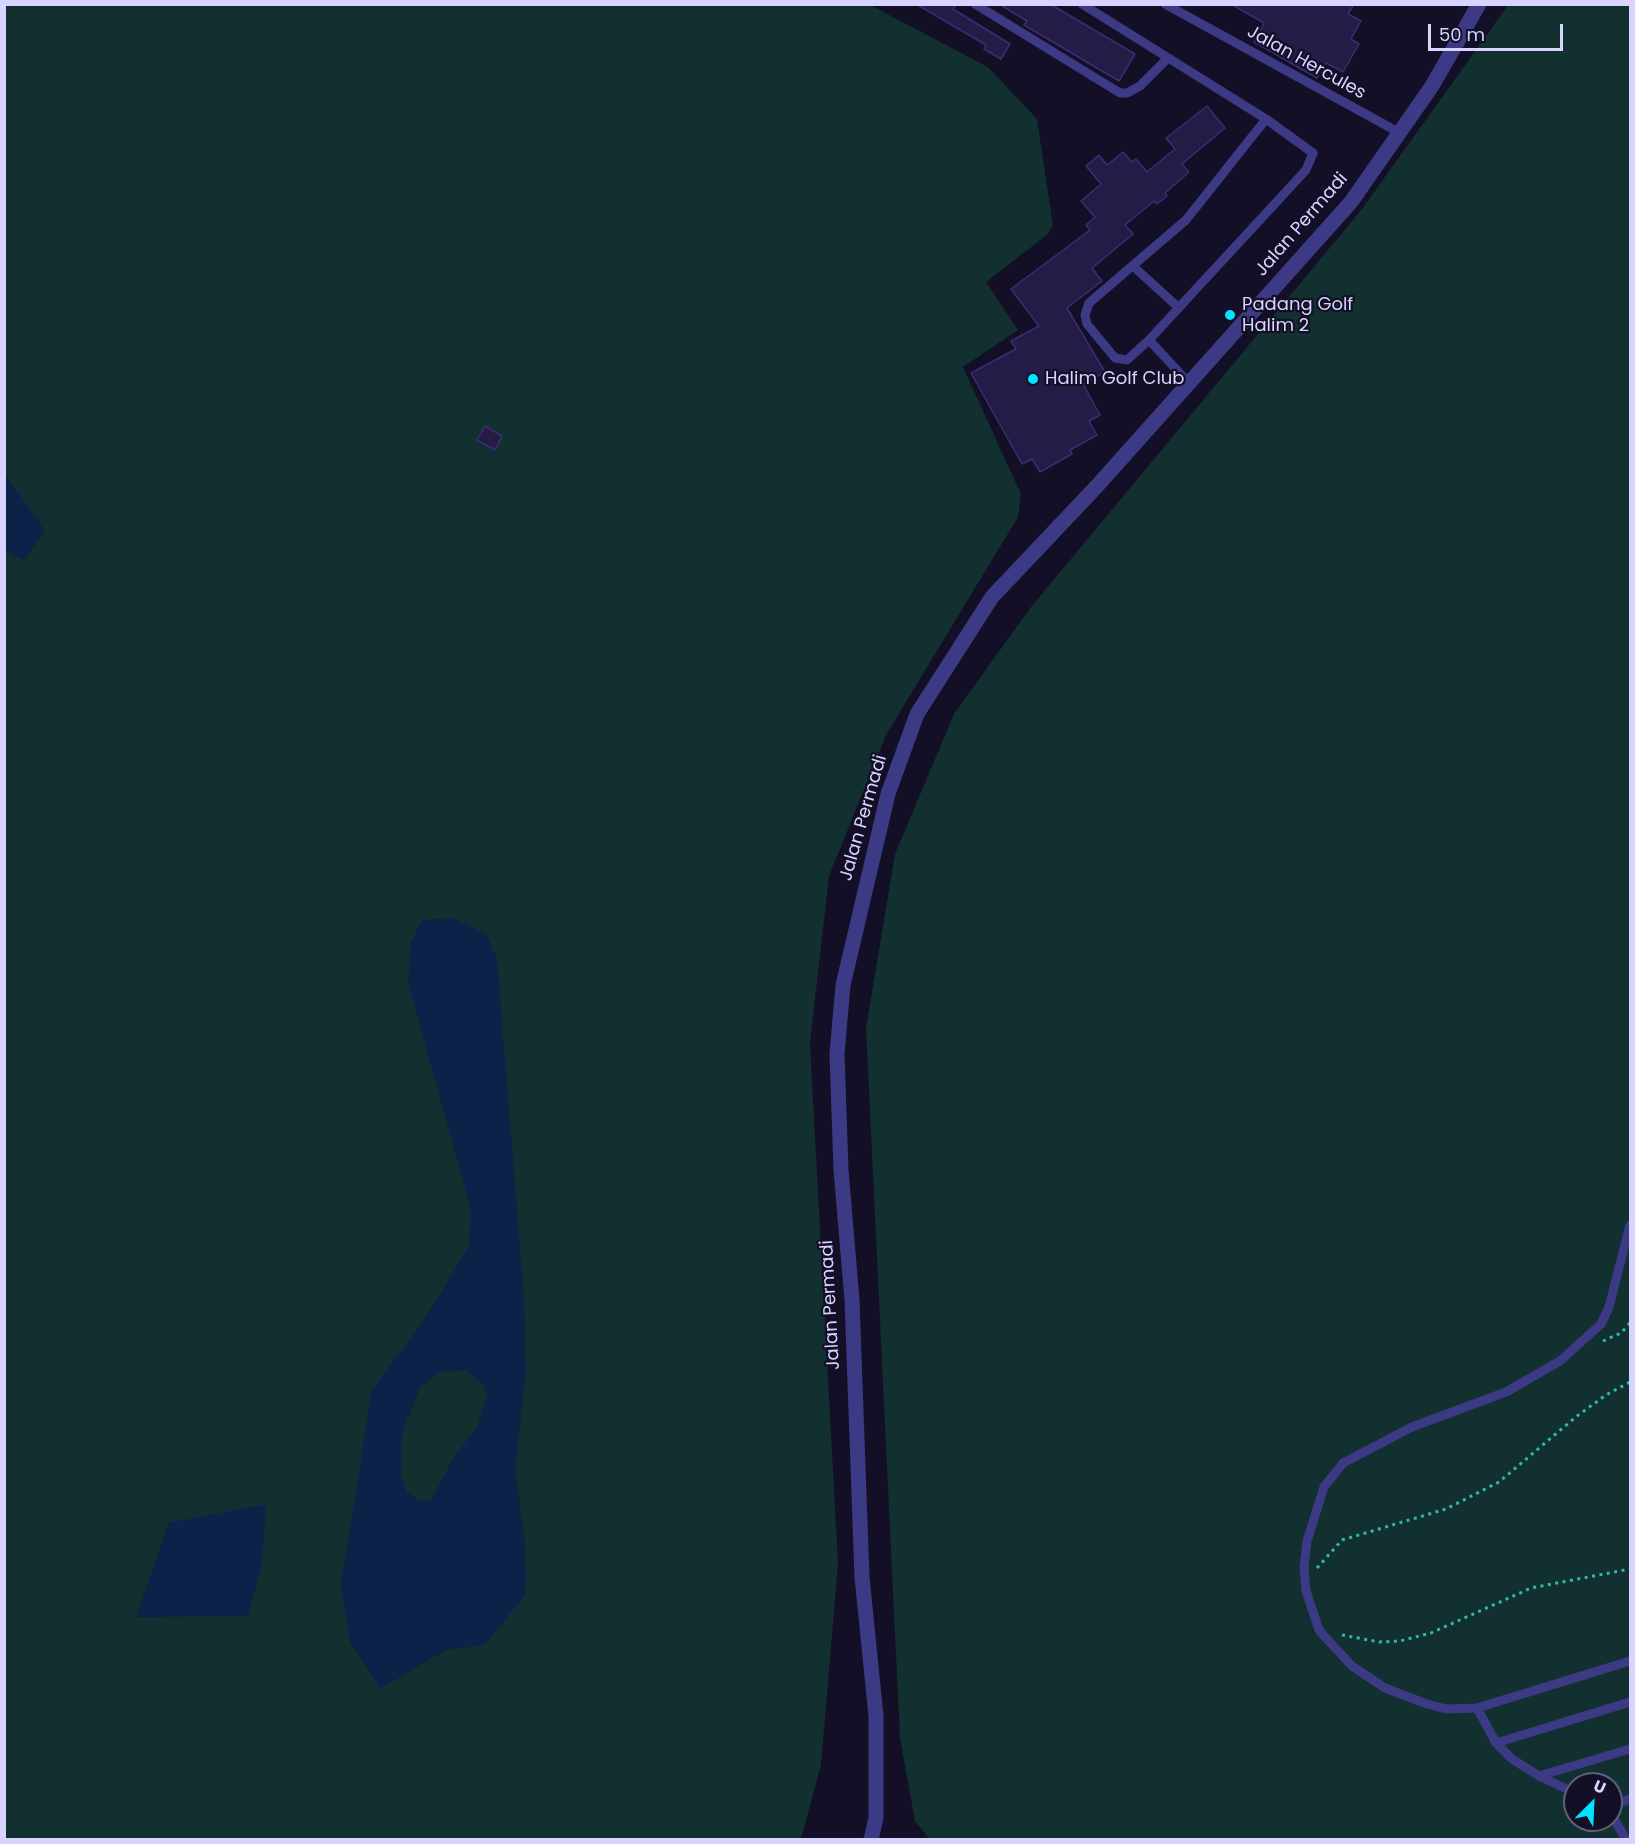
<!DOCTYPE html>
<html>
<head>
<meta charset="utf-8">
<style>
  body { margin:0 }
  #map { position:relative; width:1635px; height:1844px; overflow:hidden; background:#130f26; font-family:Poppins,sans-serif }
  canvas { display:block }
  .frame { position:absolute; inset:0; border:6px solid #d9d4ff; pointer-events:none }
  .north { position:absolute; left:1563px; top:1772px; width:60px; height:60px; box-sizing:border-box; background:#130f26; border:2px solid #625e7d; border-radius:50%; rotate:24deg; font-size:16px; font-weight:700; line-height:24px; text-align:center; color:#d9d4ff }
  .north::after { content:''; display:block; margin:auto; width:21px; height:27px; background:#00e5ff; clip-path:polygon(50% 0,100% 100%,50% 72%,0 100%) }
  .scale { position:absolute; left:1428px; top:24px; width:135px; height:27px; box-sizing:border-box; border:3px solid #d9d4ff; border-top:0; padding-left:8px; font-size:18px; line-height:21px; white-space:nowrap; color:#d9d4ff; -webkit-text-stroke:4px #130f26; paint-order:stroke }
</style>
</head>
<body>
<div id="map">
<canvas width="1635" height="1844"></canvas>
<div class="frame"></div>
<div class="north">U</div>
<div class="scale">50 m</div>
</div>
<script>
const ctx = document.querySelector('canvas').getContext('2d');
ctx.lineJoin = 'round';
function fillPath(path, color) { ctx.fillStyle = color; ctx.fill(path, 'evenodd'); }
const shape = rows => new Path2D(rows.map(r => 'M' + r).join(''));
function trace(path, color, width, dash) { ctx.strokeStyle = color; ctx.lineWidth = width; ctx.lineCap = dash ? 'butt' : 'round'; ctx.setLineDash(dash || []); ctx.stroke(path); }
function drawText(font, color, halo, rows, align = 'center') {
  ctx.font = font + ' Poppins,sans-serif'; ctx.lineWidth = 4.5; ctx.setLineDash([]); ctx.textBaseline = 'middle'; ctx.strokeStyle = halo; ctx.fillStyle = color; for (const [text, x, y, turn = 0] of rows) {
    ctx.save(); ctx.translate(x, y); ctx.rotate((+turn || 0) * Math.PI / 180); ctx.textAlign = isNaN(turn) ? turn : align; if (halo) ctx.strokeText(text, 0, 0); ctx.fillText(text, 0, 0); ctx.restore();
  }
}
const green = shape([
  [5,5,870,5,988,67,1037,119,1053,226,1048,234,986,282,1018,330,963,367,1021,494,1018,517,886,735,829,876,810,1043,838,1564,821,1765,801,1839,5,1840],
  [1508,5,1630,5,1630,1839,930,1840,915,1821,900,1738,866,1028,895,854,954,714,1031,607,1362,209],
  [1575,1784,1611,1784,1611,1820,1575,1820]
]);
const water = shape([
  [4,472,45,531,24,560,5,551],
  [454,918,487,935,497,959,524,1298,526,1372,515,1468,525,1543,526,1594,485,1645,446,1650,380,1689,350,1642,341,1585,372,1390,422,1323,469,1246,471,1210,408,982,411,942,422,920],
  [466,1370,483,1384,487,1394,478,1425,453,1459,430,1502,418,1499,407,1493,401,1474,402,1433,421,1386,441,1372],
  [266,1504,262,1563,248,1616,136,1617,169,1523]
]);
const building = shape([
  [916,4,956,4,953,9,1010,44,1001,59,984,49,986,45,916,4],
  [999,4,1050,4,1135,54,1119,81,1024,25,1027,21,999,4],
  [1231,4,1354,4,1348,14,1361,21,1351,39,1359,44,1343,72,1326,63,1317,78,1254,42,1264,23,1231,4],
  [1207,106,1225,128,1182,164,1189,172,1165,193,1167,196,1157,204,1154,201,1125,225,1133,234,1092,268,1102,281,1067,308,1105,372,1083,384,1100,415,1089,421,1097,435,1070,450,1072,454,1040,472,1032,459,1022,464,971,373,1016,349,1011,341,1039,326,1011,289,1090,230,1086,225,1095,217,1081,201,1101,184,1086,166,1099,155,1107,165,1123,152,1132,162,1136,159,1147,172,1175,149,1166,138,1207,106],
  [485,426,502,436,495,450,477,440,485,426]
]);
const path = shape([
  [1603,1341,1621,1333,1630,1323],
  [1317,1568,1342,1540,1446,1509,1499,1482,1577,1416,1606,1395,1630,1382],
  [1342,1635,1379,1642,1400,1641,1431,1633,1531,1588,1630,1569]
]);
const lane = shape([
  [975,4,1120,93,1127,93,1140,86,1168,58],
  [1082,4,1266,119,1186,220,1089,303,1085,315,1087,324,1115,358,1127,360,1149,340,1306,170,1313,153,1266,119],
  [1165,4,1400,133],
  [1134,267,1179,308],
  [1149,340,1188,382],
  [1630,1225,1609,1307,1601,1324,1560,1361,1506,1392,1412,1427,1343,1463,1324,1487,1307,1541,1304,1567,1306,1591,1319,1630,1325,1637,1352,1666,1385,1688,1424,1703,1446,1709,1477,1708,1630,1661],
  [1477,1708,1496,1743,1512,1759,1539,1776,1575,1793],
  [1496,1743,1630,1702],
  [1539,1776,1630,1749],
  [1611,1806,1630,1799],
  [1611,1813,1626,1840]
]);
const street = shape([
  [871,1840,876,1818,876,1716,862,1577,852,1300,841,1170,837,1054,843,985,888,794,917,714,992,597,1097,486,1351,202,1432,86,1479,4]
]);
const markers = [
  [1230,315,6,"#00e5ff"],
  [1033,379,6,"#00e5ff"]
];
const streetNames = [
  ["Jalan Hercules",1306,63,29],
  ["Jalan Permadi",1302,225,-49],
  ["Jalan Permadi",864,818,-74],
  ["Jalan Permadi",831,1305,-93]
];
const poiNames = [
  ["Padang Golf",1242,305],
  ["Halim 2",1242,326],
  ["Halim Golf Club",1045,379]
];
fillPath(green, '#12302f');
fillPath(water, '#0c2248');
fillPath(building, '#241b47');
trace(building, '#3b2d73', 1.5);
trace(path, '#2fb8b0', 3, [3, 4.5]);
trace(lane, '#3d3a85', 9);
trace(street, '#3d3a85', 15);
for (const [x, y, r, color] of markers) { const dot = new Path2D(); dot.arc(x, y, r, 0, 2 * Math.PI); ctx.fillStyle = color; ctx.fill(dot); trace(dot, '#130f26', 2); }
drawText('18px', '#d9d4ff', '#130f26', streetNames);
drawText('18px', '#d9d4ff', '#130f26', poiNames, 'left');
</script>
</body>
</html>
